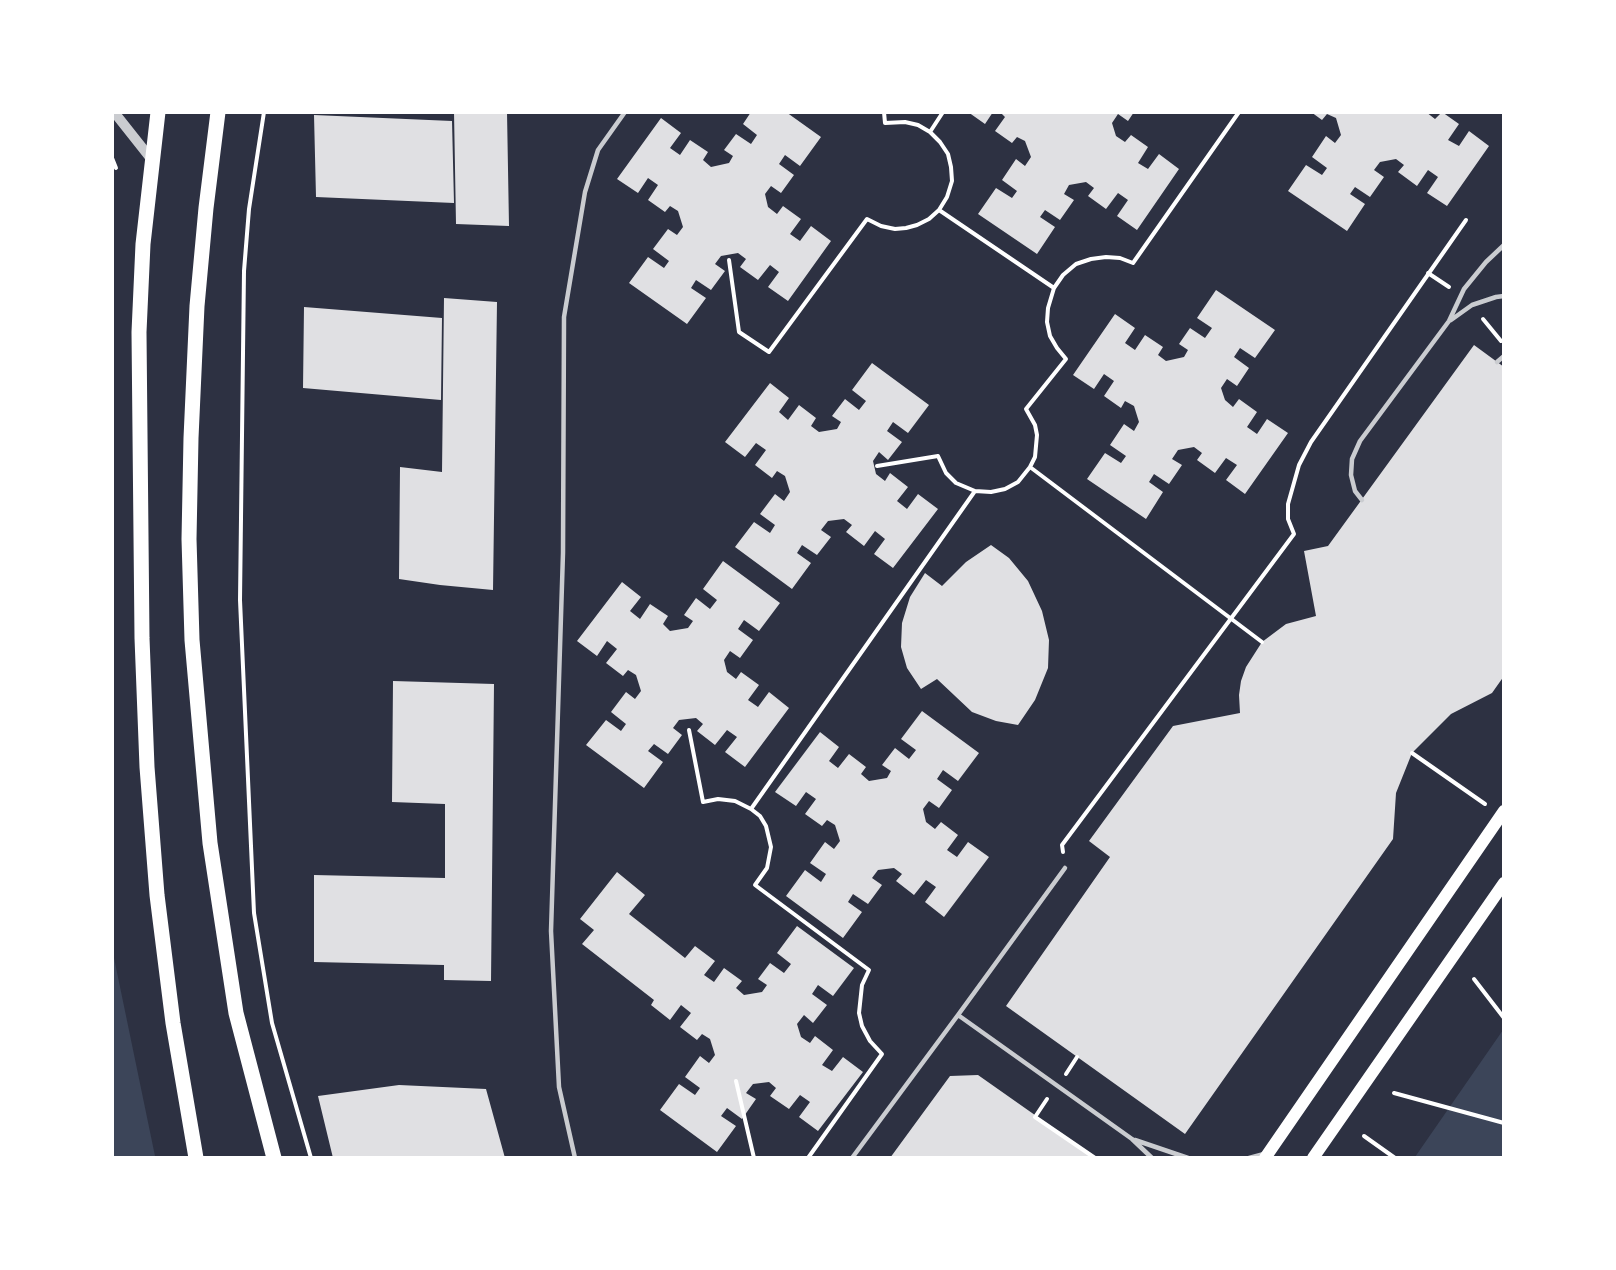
<!DOCTYPE html>
<html>
<head>
<meta charset="utf-8">
<style>
  body { margin:0 }
  #map { position:relative; width:1616px; height:1270px; overflow:hidden; background:#2d3142; font-family:"Varela Round",sans-serif }
  canvas { display:block }
  .frame { position:absolute; inset:0; border:114px solid #fff; pointer-events:none }
</style>
</head>
<body>
<div id="map">
<canvas width="1616" height="1270"></canvas>
<div class="frame"></div>
</div>
<script>
const ctx = document.querySelector('canvas').getContext('2d');
ctx.lineJoin = 'round';
function fillPath(path, color) { ctx.fillStyle = color; ctx.fill(path, 'evenodd'); }
const shape = rows => new Path2D(rows.map(r => 'M' + r).join(''));
function trace(path, color, width, dash) { ctx.strokeStyle = color; ctx.lineWidth = width; ctx.lineCap = dash ? 'butt' : 'round'; ctx.setLineDash(dash || []); ctx.stroke(path); }
const green = shape([
  [113,953,155,1156,155,1157,113,1157],
  [1503,1030,1503,1157,1415,1157]
]);
const building = shape([
  [454,112,507,112,509,226,456,224],
  [751,112,786,112,821,137,800,166,785,155,779,164,794,175,781,193,771,186,765,194,768,207,777,214,783,206,801,219,790,234,800,241,811,226,831,241,788,301,768,287,779,272,770,265,758,280,740,267,746,259,738,253,721,256,715,264,725,271,711,290,696,280,691,288,706,298,687,324,629,283,648,257,664,268,669,261,653,249,668,229,677,235,683,227,678,211,670,206,665,212,648,200,658,185,648,178,638,193,617,179,661,118,681,133,670,148,680,155,690,140,708,152,703,160,711,167,729,163,733,156,724,150,736,134,751,144,757,135,743,124],
  [968,112,993,112,985,124],
  [1000,112,1134,112,1128,121,1118,114,1112,123,1116,136,1125,142,1131,135,1148,147,1138,163,1148,169,1159,154,1179,169,1137,230,1117,216,1128,200,1118,193,1106,209,1088,196,1094,188,1086,182,1069,185,1064,194,1074,200,1060,220,1045,210,1040,217,1055,227,1037,254,978,214,996,188,1012,198,1017,191,1002,180,1016,159,1025,166,1031,157,1025,141,1017,137,1012,143,995,131,1005,117],
  [1311,112,1426,112,1435,119,1442,112,1459,124,1448,140,1459,146,1469,131,1489,146,1447,206,1427,193,1438,177,1428,170,1417,186,1398,172,1404,165,1396,159,1380,162,1374,170,1384,177,1370,197,1355,187,1350,194,1365,204,1347,231,1288,191,1306,165,1322,175,1327,168,1312,157,1326,136,1335,143,1341,135,1336,118,1327,114,1322,120],
  [314,115,452,121,454,203,316,197],
  [1216,290,1275,330,1255,358,1240,348,1234,357,1249,368,1237,386,1227,379,1221,388,1225,400,1233,407,1239,399,1257,412,1247,427,1257,434,1267,419,1288,433,1245,494,1226,480,1237,465,1226,458,1215,473,1197,460,1202,453,1194,447,1178,450,1172,459,1182,465,1169,484,1154,474,1149,482,1163,492,1146,519,1087,479,1105,453,1121,463,1126,456,1110,445,1124,424,1134,431,1139,422,1134,406,1125,401,1121,408,1104,396,1114,381,1104,374,1094,389,1073,375,1115,314,1135,328,1125,343,1135,350,1145,335,1163,347,1158,355,1166,361,1184,357,1188,350,1179,344,1190,328,1205,338,1212,328,1197,318],
  [444,298,497,302,493,590,440,585,399,579,400,467,442,472],
  [304,307,442,318,441,400,303,388],
  [1474,345,1504,367,1504,676,1492,693,1451,714,1412,753,1396,793,1393,839,1185,1134,1006,1006,1110,857,1089,841,1173,726,1240,713,1239,695,1241,681,1246,667,1262,642,1286,624,1316,616,1304,551,1328,546],
  [872,363,929,405,908,433,893,422,887,431,902,442,888,460,879,452,873,461,876,474,885,481,890,473,908,487,897,501,907,509,918,494,938,509,893,568,874,554,885,539,875,531,864,546,846,532,852,525,844,519,828,521,821,530,831,537,817,555,802,545,797,553,811,563,792,589,735,547,754,522,770,533,775,525,760,514,775,494,784,501,790,492,785,476,777,471,772,478,755,465,766,450,756,443,745,457,725,442,770,383,789,398,779,412,788,420,799,405,816,418,811,426,819,432,837,429,841,422,832,416,845,399,859,410,866,401,852,390],
  [991,545,1009,558,1028,581,1042,611,1049,640,1048,668,1035,700,1018,725,996,721,972,712,937,679,921,689,907,668,901,647,902,623,910,597,925,573,942,586,966,562],
  [723,561,780,603,759,631,744,620,738,629,753,640,740,658,730,651,724,660,727,672,736,679,741,672,759,685,748,700,758,707,769,692,789,708,745,767,725,752,737,737,727,730,715,745,697,731,703,724,696,718,679,720,673,728,682,735,668,754,654,744,648,751,663,762,644,788,586,745,606,720,621,731,626,724,611,712,626,692,635,699,641,691,636,675,628,670,623,676,606,663,617,649,607,641,597,656,577,641,622,582,641,597,630,611,640,619,650,604,668,616,663,624,670,631,688,628,693,621,684,615,696,598,710,609,717,600,703,589],
  [393,681,494,684,491,981,444,980,444,965,314,962,314,875,445,878,445,804,392,802],
  [922,711,979,753,958,781,943,770,937,779,952,790,939,808,929,801,923,809,926,822,935,829,941,822,958,835,947,850,957,857,968,842,989,857,944,917,925,902,936,887,926,880,914,895,896,881,902,874,894,868,878,870,872,878,882,885,868,904,853,894,848,902,862,912,843,938,786,896,805,870,821,882,826,874,810,863,825,842,834,849,840,841,835,825,827,820,822,826,805,814,816,799,806,792,796,806,775,792,820,732,839,747,829,761,838,768,849,754,866,767,861,774,869,781,887,778,891,771,882,765,895,748,909,759,916,750,901,739],
  [617,872,645,895,629,914,685,958,695,946,715,961,704,975,714,982,724,968,742,981,736,988,744,995,762,992,767,985,758,979,770,963,784,973,791,964,777,953,797,926,854,968,833,996,818,985,812,994,827,1005,813,1023,804,1015,797,1024,801,1037,810,1043,815,1036,833,1050,822,1065,832,1071,843,1057,863,1072,818,1131,799,1117,810,1102,800,1095,789,1109,770,1096,776,1088,769,1082,753,1084,746,1093,756,1099,742,1119,727,1108,721,1116,736,1126,717,1152,660,1110,679,1084,695,1095,700,1088,685,1077,700,1056,709,1063,715,1055,710,1039,702,1034,697,1040,680,1027,691,1013,681,1005,670,1020,651,1005,654,1000,582,944,594,930,580,919],
  [978,1075,1096,1158,890,1158,950,1076],
  [399,1085,486,1089,505,1158,333,1158,318,1096]
]);
const path = shape([
  [264,112,249,209,244,271,240,600,254,913,272,1023,311,1158],
  [884,112,885,123,905,122,918,125,930,132,940,142,948,154,951,167,952,181,947,197,939,210],
  [930,132,943,112],
  [112,158,116,168],
  [729,260,739,332,769,352,867,219,881,226,895,229,906,228,917,225,929,219,939,210,1054,288],
  [1428,273,1449,287],
  [1483,319,1501,341],
  [877,466,938,456,946,473,956,483,975,491],
  [1030,467,1035,457,1037,435,1035,425,1026,409,1066,359,1057,348,1050,336,1047,322,1048,308,1054,288,1063,275,1076,264,1091,259,1106,257,1120,258,1133,263,1239,112],
  [689,730,703,802,718,799,735,801,751,809],
  [1412,753,1485,804],
  [1063,852,1062,845,1294,534,1288,519,1288,504,1299,465,1311,442,1466,220],
  [1474,979,1504,1018],
  [1066,1074,1077,1057],
  [736,1081,754,1158],
  [1394,1093,1504,1123],
  [1047,1099,1035,1117,1095,1158],
  [1364,1136,1395,1158],
  [808,1158,882,1054,870,1041,862,1026,859,1013,862,985,869,970,755,885,767,868,771,847,766,826,760,816,751,809,975,491,991,492,1005,489,1018,482,1030,467,1262,642]
]);
const service = shape([
  [1451,320,1472,305,1496,297,1504,296],
  [1497,362,1504,356],
  [1362,500,1355,491,1351,475,1352,459,1360,441,1449,321,1464,289,1486,262,1504,245],
  [1065,868,958,1015,1132,1139,1152,1158],
  [1135,1140,1188,1158],
  [575,1158,559,1087,551,931,563,553,564,317,585,192,598,150,625,112],
  [852,1158,958,1015],
  [1249,1158,1264,1154]
]);
const tertiary = shape([
  [114,112,152,160]
]);
const secondary = shape([
  [1265,1158,1504,811],
  [1313,1158,1504,883]
]);
const primary = shape([
  [158,112,143,244,139,332,142,638,147,767,157,895,173,1023,196,1158],
  [218,112,206,208,197,306,191,438,189,539,192,640,210,843,236,1013,274,1158]
]);
fillPath(green, '#3c4559');
fillPath(building, '#e0e0e3');
trace(path, '#fff', 4);
trace(service, '#caccd0', 4.5);
trace(tertiary, '#caccd0', 10);
trace(secondary, '#fff', 12);
trace(primary, '#fff', 15);
</script>
</body>
</html>
